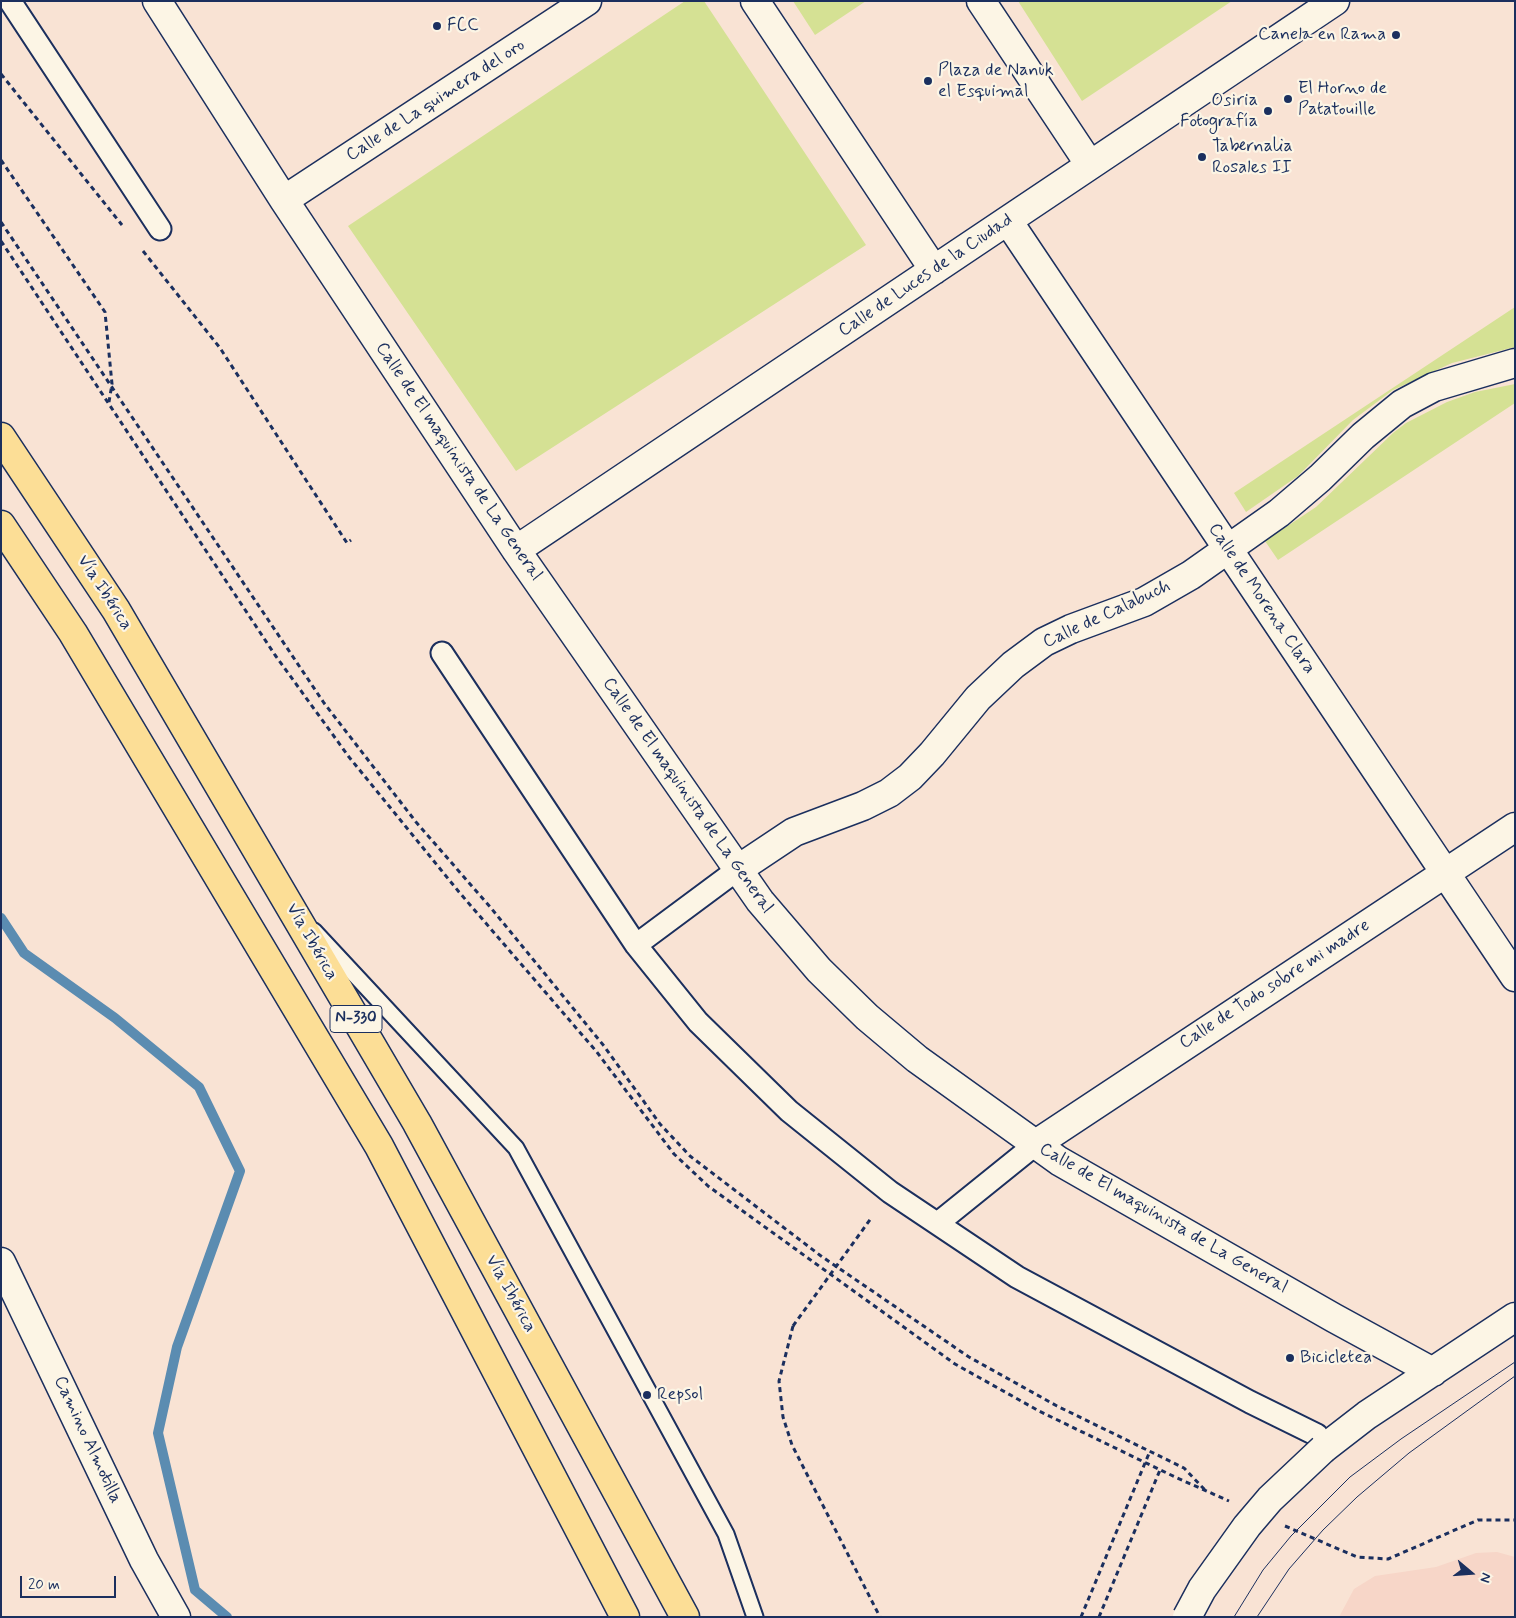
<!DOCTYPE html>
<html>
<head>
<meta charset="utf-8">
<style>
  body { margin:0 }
  #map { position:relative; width:1516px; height:1618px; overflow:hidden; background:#f9e3d4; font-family:Mynerve,sans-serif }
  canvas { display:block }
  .frame { position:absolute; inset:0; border:2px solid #1b2f5e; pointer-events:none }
  .north { position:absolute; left:1446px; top:1548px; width:50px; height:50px; -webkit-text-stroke:4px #fcf5e5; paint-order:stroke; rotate:108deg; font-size:14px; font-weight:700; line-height:20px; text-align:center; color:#1b2f5e }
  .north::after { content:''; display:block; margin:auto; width:18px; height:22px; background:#1b2f5e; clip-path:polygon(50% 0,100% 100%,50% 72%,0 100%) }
  .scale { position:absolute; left:20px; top:1576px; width:96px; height:22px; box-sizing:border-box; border:2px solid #1b2f5e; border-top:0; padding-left:6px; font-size:15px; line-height:18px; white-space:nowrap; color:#1b2f5e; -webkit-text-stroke:4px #fcf5e5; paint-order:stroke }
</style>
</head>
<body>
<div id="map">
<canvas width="1516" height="1618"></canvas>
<div class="frame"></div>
<div class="north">N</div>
<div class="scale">20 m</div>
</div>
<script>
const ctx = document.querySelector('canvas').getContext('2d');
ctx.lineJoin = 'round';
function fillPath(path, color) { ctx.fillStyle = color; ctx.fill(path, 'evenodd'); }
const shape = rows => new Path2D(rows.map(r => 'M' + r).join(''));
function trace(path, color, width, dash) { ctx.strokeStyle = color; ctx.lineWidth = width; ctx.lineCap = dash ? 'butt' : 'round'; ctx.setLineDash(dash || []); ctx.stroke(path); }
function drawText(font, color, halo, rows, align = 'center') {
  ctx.font = font + ' Mynerve,sans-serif'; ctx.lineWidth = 4.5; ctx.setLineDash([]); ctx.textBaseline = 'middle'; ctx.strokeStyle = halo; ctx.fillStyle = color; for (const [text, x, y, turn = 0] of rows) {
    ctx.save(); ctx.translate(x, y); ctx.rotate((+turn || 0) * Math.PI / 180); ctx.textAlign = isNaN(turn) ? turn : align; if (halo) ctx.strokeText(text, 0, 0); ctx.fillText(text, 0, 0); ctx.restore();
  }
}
const built = shape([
  [1497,1552,1515,1557,1515,1617,1339,1617,1354,1589,1375,1576,1436,1567,1476,1553]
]);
const green = shape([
  [685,1,704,1,866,245,516,471,348,226],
  [793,1,866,1,815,35],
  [1018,1,1232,1,1082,101],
  [1515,307,1515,347,1452,363,1393,390,1353,420,1298,476,1246,512,1234,493],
  [1515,384,1515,403,1278,560,1265,541,1316,507,1393,433,1406,423,1447,402,1475,392]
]);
const stream = shape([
  [1,918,24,953,115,1018,199,1087,240,1171,177,1347,158,1433,195,1590,227,1617]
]);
const path = shape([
  [1,74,122,225],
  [1,160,105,312,112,384,109,402],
  [1,222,324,703,416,822,491,908,604,1046,660,1124,690,1156,821,1256,969,1357,1057,1406,1184,1468,1205,1490],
  [1,241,275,655,349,757,459,892,596,1051,674,1154,708,1186,955,1364,1039,1411,1175,1477,1229,1501],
  [143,251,220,348,347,543,351,540],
  [793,1326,779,1381,783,1417,792,1445,880,1617],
  [1285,1526,1357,1557,1388,1559,1478,1520,1515,1520],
  [1081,1617,1150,1451],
  [1099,1617,1160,1470]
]);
const service = shape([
  [314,931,516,1148,726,1534,755,1617]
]);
const pedestrian = shape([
  [10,1,160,229],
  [442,653,636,945,698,1022,789,1111,890,1192,1017,1277,1250,1402,1317,1435],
  [636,945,737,870],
  [938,1223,1036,1144]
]);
const minor = shape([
  [157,1,284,200,516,550,760,901,819,970,867,1017,917,1059,1059,1161,1334,1318,1433,1372],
  [755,1,934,270],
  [981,1,1090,165],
  [284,200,587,1],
  [1008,221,1515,977],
  [516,550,1335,1],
  [737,870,794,832,863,806,889,793,910,777,932,754,978,698,1013,665,1044,642,1071,629,1144,602,1191,575,1279,513,1320,478,1363,436,1402,404,1434,387,1515,363],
  [1036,1144,1515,827],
  [1,1262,144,1560,176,1617],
  [1323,1449,1367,1415,1515,1317]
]);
const trunk = shape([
  [1,437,116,610,417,1123,685,1617],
  [1,525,73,633,379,1146,625,1617]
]);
const tram = shape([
  [1234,1617,1263,1570,1291,1536,1350,1477,1401,1439,1515,1362],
  [1257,1617,1289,1569,1323,1530,1357,1497,1409,1453,1515,1376]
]);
const pathBridge = shape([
  [793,1326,872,1217]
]);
const minorBridge = shape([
  [1187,1617,1202,1589,1247,1526,1270,1499,1323,1449]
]);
const markers = [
  [437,26,5,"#1b2f5e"],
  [1396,35,5,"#1b2f5e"],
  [928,81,5,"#1b2f5e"],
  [1288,99,5,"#1b2f5e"],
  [1268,111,5,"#1b2f5e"],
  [1202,157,5,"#1b2f5e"],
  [1290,1358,5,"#1b2f5e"],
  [647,1395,5,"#1b2f5e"]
];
const shields = [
  [356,1019,52]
];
const shieldNames = [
  ["N-330",356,1019]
];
const poiNames = [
  ["FCC",447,26],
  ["Canela en Rama",1386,35,"right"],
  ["Plaza de Nanuk",938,71],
  ["el Esquimal",938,92],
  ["El Horno de",1298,89],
  ["Patatouille",1298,110],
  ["Osiria",1258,101,"right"],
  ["Fotografía",1258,122,"right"],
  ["Tabernalia",1212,147],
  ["Rosales II",1212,168],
  ["Bicicletea",1300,1358],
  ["Repsol",657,1395]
];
const streetNames = [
  ["Calle de La quimera del oro",436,101,-33],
  ["Calle de Luces de la Ciudad",926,276,-34],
  ["Calle de El maquinista de La General",458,462,56],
  ["Vía Ibérica",104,593,57],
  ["Calle de Morena Clara",1261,599,56],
  ["Calle de Calabuch",1107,615,-25],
  ["Calle de El maquinista de La General",687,796,55],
  ["Vía Ibérica",311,942,60],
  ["Calle de Todo sobre mi madre",1275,985,-33],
  ["Calle de El maquinista de La General",1163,1219,30],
  ["Vía Ibérica",510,1294,61],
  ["Camino Almotilla",87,1440,65]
];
fillPath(built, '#f7d6c8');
fillPath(green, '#d5e194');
trace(stream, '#5b8cb1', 10);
trace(service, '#1b2f5e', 19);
trace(pedestrian, '#1b2f5e', 25);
trace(minor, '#1b2f5e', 31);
trace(trunk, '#1b2f5e', 31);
trace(path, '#1b2f5e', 3, [5, 4]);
trace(service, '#fcf5e5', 15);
trace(pedestrian, '#fcf5e5', 21);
trace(minor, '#fcf5e5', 28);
trace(trunk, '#fcde96', 28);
trace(tram, '#1b2f5e', 1);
trace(minorBridge, '#1b2f5e', 31, []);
trace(pathBridge, '#1b2f5e', 3, [5, 4]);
trace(minorBridge, '#fcf5e5', 28);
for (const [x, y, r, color] of markers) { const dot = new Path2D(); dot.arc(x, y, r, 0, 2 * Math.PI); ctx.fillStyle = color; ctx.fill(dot); trace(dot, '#fcf5e5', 2); }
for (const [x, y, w] of shields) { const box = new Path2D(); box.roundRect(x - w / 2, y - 13.5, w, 27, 4); ctx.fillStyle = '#fcf5e5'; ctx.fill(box); trace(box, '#1b2f5e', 1); }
drawText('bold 16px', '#1b2f5e', null, shieldNames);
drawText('18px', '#1b2f5e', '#fcf5e5', poiNames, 'left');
drawText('18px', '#1b2f5e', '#fcf5e5', streetNames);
</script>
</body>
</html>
